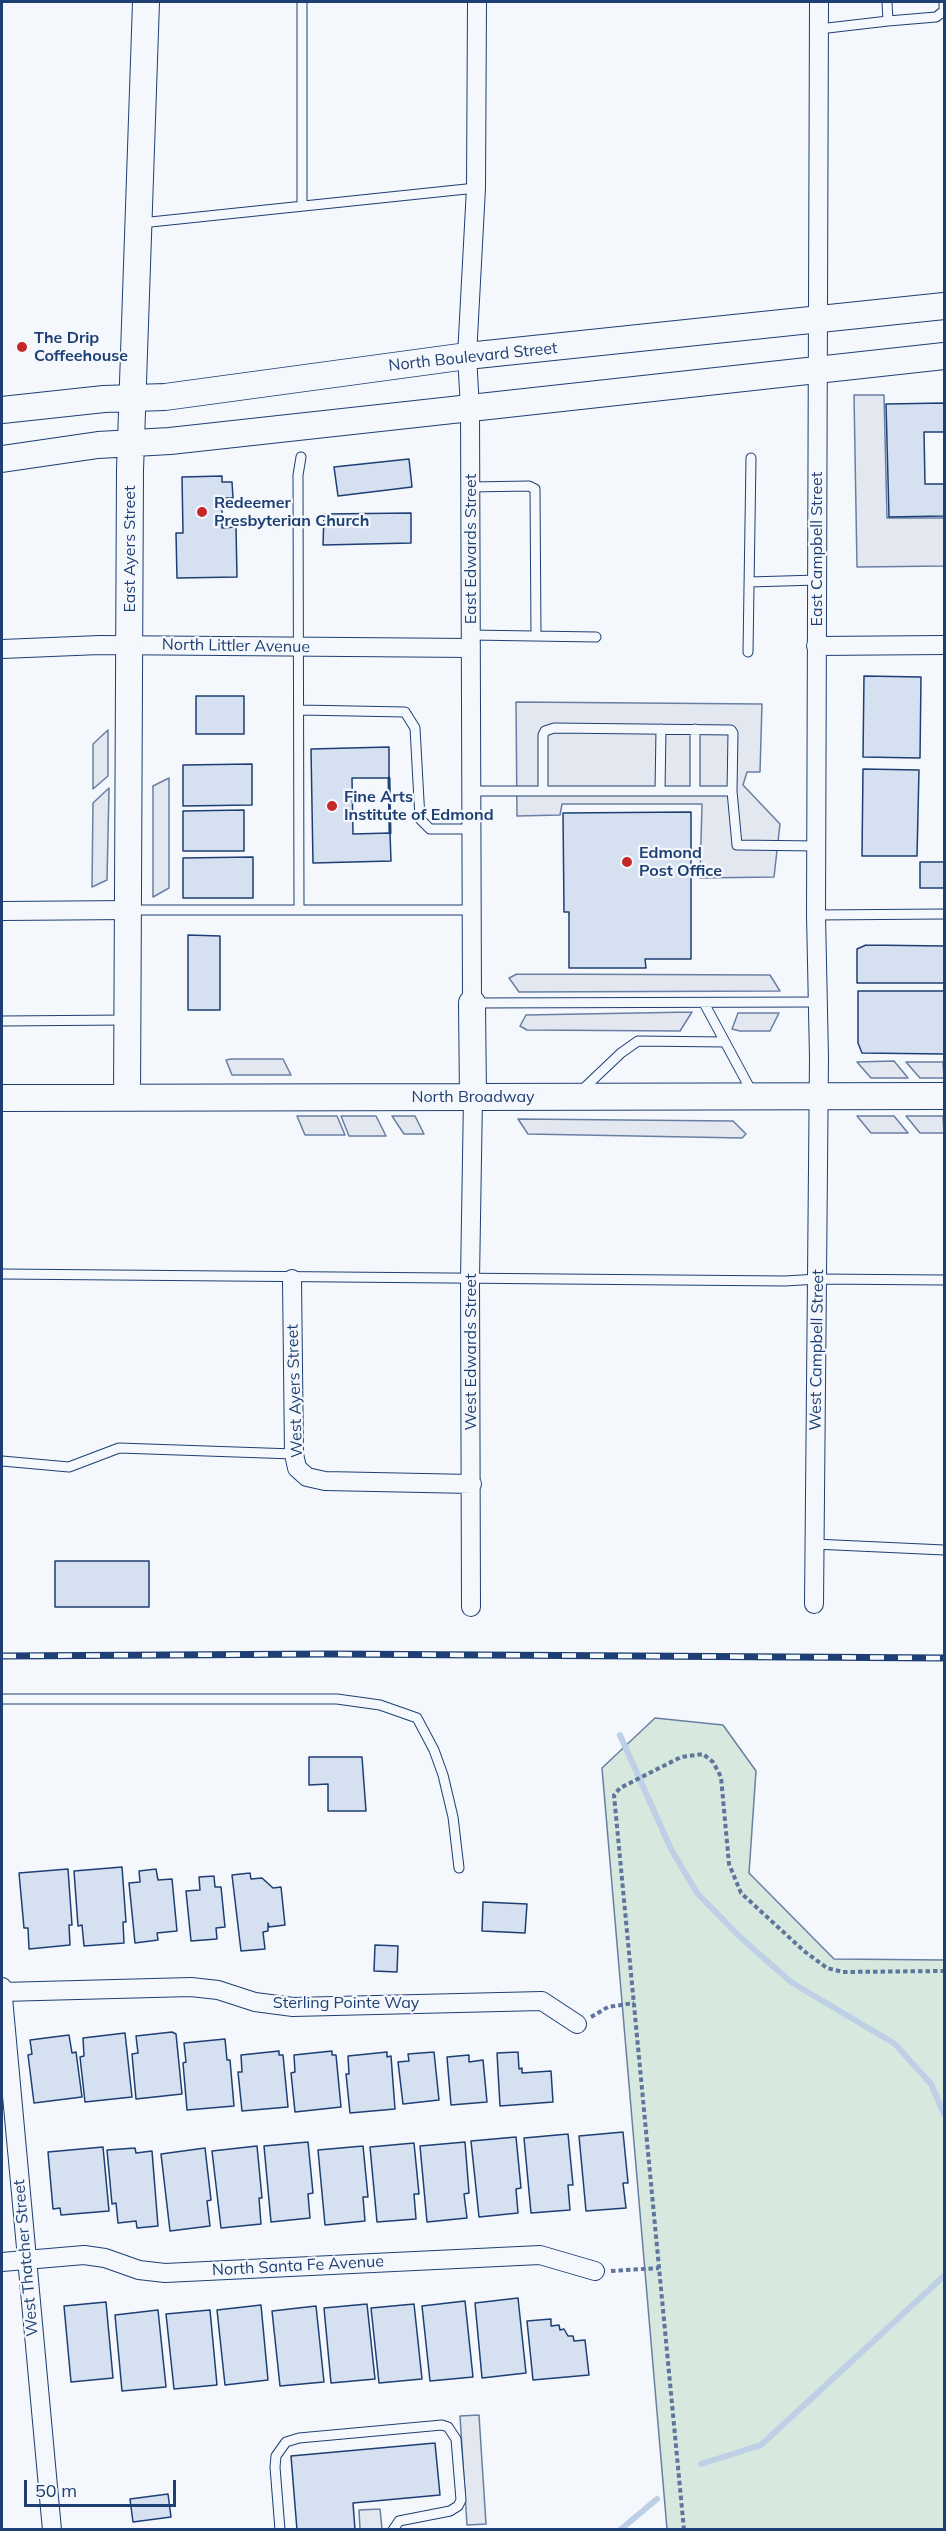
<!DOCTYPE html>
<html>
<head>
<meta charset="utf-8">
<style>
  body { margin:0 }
  #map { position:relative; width:946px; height:2531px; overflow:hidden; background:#f4f7fb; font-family:Mulish,sans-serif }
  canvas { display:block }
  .frame { position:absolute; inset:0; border:3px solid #1d3f73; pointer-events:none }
  .scale { position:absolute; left:24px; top:2480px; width:152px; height:27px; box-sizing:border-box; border:3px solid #1d3f73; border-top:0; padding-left:8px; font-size:18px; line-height:21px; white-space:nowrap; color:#1d3f73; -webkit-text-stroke:4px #f4f7fb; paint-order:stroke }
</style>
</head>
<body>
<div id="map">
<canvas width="946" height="2531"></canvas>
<div class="frame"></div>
<div class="scale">50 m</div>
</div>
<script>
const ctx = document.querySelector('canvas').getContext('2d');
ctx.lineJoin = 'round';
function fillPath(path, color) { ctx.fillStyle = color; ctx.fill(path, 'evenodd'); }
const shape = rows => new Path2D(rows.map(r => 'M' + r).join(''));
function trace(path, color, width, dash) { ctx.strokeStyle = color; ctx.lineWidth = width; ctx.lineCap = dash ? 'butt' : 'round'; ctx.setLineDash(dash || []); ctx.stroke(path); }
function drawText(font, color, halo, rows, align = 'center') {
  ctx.font = font + ' Mulish,sans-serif'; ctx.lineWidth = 4.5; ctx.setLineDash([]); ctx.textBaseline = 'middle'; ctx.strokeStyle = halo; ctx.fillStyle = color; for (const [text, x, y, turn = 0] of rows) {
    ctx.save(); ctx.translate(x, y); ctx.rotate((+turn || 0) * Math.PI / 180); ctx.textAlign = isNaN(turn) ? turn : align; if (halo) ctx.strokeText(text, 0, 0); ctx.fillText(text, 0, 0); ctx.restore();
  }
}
const green = shape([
  [655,1718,723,1725,756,1771,749,1873,834,1959,944,1960,944,2529,667,2529,602,1768,655,1718]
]);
const parking = shape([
  [854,395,884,395,887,518,944,518,944,566,857,567,854,395],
  [516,702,762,704,760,772,747,772,743,785,780,824,774,877,700,878,702,804,562,804,560,815,517,816,516,702],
  [108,730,108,776,93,789,93,744,108,730],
  [169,778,169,888,153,897,153,786,169,778],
  [109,788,107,880,92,887,93,803,109,788],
  [517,974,770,975,780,991,519,992,509,978,517,974],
  [692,1012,680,1031,527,1030,520,1026,526,1015,692,1012],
  [738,1013,779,1013,770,1031,740,1031,732,1029,738,1013],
  [231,1059,283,1059,291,1075,232,1075,226,1060,231,1059],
  [894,1061,908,1078,871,1078,857,1062,894,1061],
  [906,1062,943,1062,944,1078,920,1078,906,1062],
  [297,1116,337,1116,345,1135,305,1135,297,1116],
  [341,1116,376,1116,386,1136,349,1136,341,1116],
  [392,1116,415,1116,424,1134,404,1134,392,1116],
  [857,1116,894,1116,908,1133,871,1133,857,1116],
  [906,1116,943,1116,944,1133,920,1133,906,1116],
  [518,1119,733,1121,746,1134,742,1138,528,1134,518,1119],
  [479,2415,486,2524,467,2525,460,2416,479,2415],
  [380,2509,382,2529,360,2529,359,2510,380,2509]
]);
const stream = shape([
  [620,1735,671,1849,697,1893,740,1937,791,1982,895,2044,931,2084,944,2114],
  [701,2464,761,2445,944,2276],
  [620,2530,657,2499]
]);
const building = shape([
  [944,403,944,432,924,432,925,484,944,484,944,516,889,517,886,404,944,403],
  [409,459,412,487,338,496,334,467,409,459],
  [222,476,222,482,232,482,233,498,222,498,222,528,236,527,237,577,177,578,176,533,183,533,182,477,222,476],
  [411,513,411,543,323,545,324,514,411,513],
  [864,676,921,677,920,758,863,757,864,676],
  [196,696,244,696,244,734,196,734,196,696],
  [389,747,389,778,352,778,353,834,390,833,391,861,313,863,311,749,389,747],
  [252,764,252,805,183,806,183,765,252,764],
  [863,769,919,770,917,856,862,856,863,769],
  [244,810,244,851,183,851,183,811,244,810],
  [691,812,691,959,645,959,646,968,569,968,569,912,564,912,563,813,691,812],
  [253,857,253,898,183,898,183,858,253,857],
  [920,862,944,862,944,888,920,888,920,862],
  [188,935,220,936,220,1010,188,1010,188,935],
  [866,945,944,946,944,983,857,983,857,949,866,945],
  [858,991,944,991,944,1054,862,1053,858,1043,858,991],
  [55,1561,149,1561,149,1607,55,1607,55,1561],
  [309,1757,362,1757,366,1811,328,1811,328,1784,309,1785,309,1757],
  [122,1867,126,1922,123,1922,124,1943,84,1946,82,1925,78,1926,74,1871,122,1867],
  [68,1869,72,1925,69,1925,70,1945,29,1949,28,1928,24,1928,19,1873,68,1869],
  [156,1869,158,1880,172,1879,177,1931,157,1933,158,1940,135,1943,129,1883,140,1882,139,1871,156,1869],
  [250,1873,251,1879,262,1878,273,1888,281,1887,285,1925,269,1927,268,1923,268,1931,263,1932,265,1949,241,1951,232,1875,250,1873],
  [214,1876,215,1887,221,1887,225,1927,216,1928,217,1939,191,1941,186,1891,200,1890,199,1877,214,1876],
  [483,1902,527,1904,525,1933,482,1931,483,1902],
  [375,1945,398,1946,397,1972,374,1971,375,1945],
  [172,2032,176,2034,182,2094,136,2099,132,2054,138,2053,136,2036,172,2032],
  [125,2033,132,2097,85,2102,80,2057,84,2056,83,2038,125,2033],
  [69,2035,72,2053,76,2052,82,2097,34,2103,28,2055,32,2054,30,2040,69,2035],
  [225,2039,227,2060,230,2060,234,2106,187,2110,183,2063,186,2062,184,2043,225,2039],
  [279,2051,279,2055,283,2055,288,2107,242,2111,238,2072,242,2072,241,2055,279,2051],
  [332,2051,332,2055,336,2055,341,2107,295,2112,291,2073,295,2072,294,2055,332,2051],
  [387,2052,387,2057,391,2056,395,2109,350,2113,346,2074,349,2074,348,2056,387,2052],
  [434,2052,439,2100,403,2104,398,2062,409,2061,408,2054,434,2052],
  [518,2052,519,2069,522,2068,522,2073,551,2071,553,2102,500,2106,497,2053,518,2052],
  [469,2055,469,2062,483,2060,487,2102,451,2105,447,2057,469,2055],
  [623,2132,628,2183,623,2183,626,2208,586,2211,579,2136,623,2132],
  [568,2134,573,2185,568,2185,570,2210,531,2213,524,2138,568,2134],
  [516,2137,521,2188,516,2189,518,2213,479,2217,471,2141,516,2137],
  [308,2142,313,2193,308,2194,310,2218,271,2222,264,2146,308,2142],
  [465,2142,469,2193,464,2194,467,2218,427,2222,420,2146,465,2142],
  [414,2143,419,2194,414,2194,416,2219,377,2222,370,2147,414,2143],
  [257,2146,262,2198,259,2198,261,2224,221,2228,212,2151,257,2146],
  [363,2146,368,2197,363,2197,365,2221,325,2225,318,2150,363,2146],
  [103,2147,109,2211,61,2215,60,2208,53,2209,48,2152,103,2147],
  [135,2148,136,2153,152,2151,158,2226,137,2228,136,2221,118,2223,116,2203,112,2204,107,2150,135,2148],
  [205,2148,211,2200,207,2201,210,2226,170,2231,161,2154,205,2148],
  [518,2298,526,2373,482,2378,475,2303,518,2298],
  [465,2301,473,2377,430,2381,422,2306,465,2301],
  [106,2302,113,2378,71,2382,64,2306,106,2302],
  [367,2304,375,2379,331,2383,324,2308,367,2304],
  [414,2304,422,2379,379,2383,371,2308,414,2304],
  [261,2305,268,2380,225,2385,217,2310,261,2305],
  [316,2306,324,2382,280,2386,272,2311,316,2306],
  [158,2310,166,2387,122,2391,115,2315,158,2310],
  [210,2310,217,2385,174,2389,166,2314,210,2310],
  [551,2319,551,2326,559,2325,560,2330,564,2329,568,2336,573,2336,574,2341,585,2340,589,2375,533,2380,527,2321,551,2319],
  [435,2443,440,2495,353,2503,355,2530,297,2530,291,2456,435,2443],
  [168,2494,171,2517,133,2522,130,2499,168,2494]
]);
const path = shape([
  [591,2017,608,2007,634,2003],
  [611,2271,659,2268],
  [684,2530,614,1795,620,1788,681,1757,703,1754,713,1762,721,1777,729,1864,741,1893,804,1951,827,1968,843,1972,944,1971]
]);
const lane = shape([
  [302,2,302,206],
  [887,2,888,21,936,17,944,11,944,2],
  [819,29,888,21],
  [141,223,476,188],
  [470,487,529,486,535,489,536,636],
  [749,582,817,580],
  [471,635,596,637],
  [748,652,751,458],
  [300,710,405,712,415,728,420,819,430,829,472,829],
  [472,791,732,791,737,845,817,846],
  [543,791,543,735,545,731,554,728,731,730,733,733,732,791],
  [660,791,661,729],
  [695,791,695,729],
  [299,909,298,475,301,457],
  [130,910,472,910],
  [816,915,944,914],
  [473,1003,818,1002],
  [704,1003,753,1094],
  [2,1021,125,1020],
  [581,1091,621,1053,638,1041,725,1042],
  [2,1274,785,1281,818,1279,944,1280],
  [2,1461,69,1467,119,1448,294,1454],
  [814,1544,944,1550],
  [2,1699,337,1699,380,1705,417,1718,434,1750,443,1775,453,1817,459,1868],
  [280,2530,275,2467,276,2456,286,2442,299,2438,442,2425,448,2427,456,2439,461,2500,458,2506,450,2511,399,2521,393,2530]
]);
const street = shape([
  [816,646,944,645],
  [2,649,100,645,471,648],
  [2,911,130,910],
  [472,1003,470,408,467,356,476,188,477,2],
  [292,1279,294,1454,297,1468,307,1477,325,1481,472,1484],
  [814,1604,819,1058,816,915,819,2],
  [471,1607,470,1279,473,1097],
  [2,1987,52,2530],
  [2,1992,191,1987,218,1990,255,2002,293,2007,542,2001,577,2024],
  [2,2262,84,2255,105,2258,139,2270,165,2273,540,2255,595,2271]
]);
const secondary = shape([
  [2,410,104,399,165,397,467,356,944,306],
  [2,459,98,445,170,441,944,356],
  [472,1003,473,1097],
  [127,1097,130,470,146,2],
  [2,1098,944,1096]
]);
const rail = shape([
  [2,1656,328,1654,944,1658]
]);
const wall = shape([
  [389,778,390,833]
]);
const markers = [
  [22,347,6,"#c62828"],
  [202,512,6,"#c62828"],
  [332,806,6,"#c62828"],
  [627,862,6,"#c62828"]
];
const poiNames = [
  ["The Drip",34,338],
  ["Coffeehouse",34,356],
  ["Redeemer",214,503],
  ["Presbyterian Church",214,521],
  ["Fine Arts",344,797],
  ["Institute of Edmond",344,815],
  ["Edmond",639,853],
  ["Post Office",639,871]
];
const streetNames = [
  ["North Boulevard Street",473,357,-6],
  ["East Ayers Street",130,549,-90],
  ["East Edwards Street",471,549,-90],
  ["East Campbell Street",817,549,-90],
  ["North Littler Avenue",236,646,1],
  ["North Broadway",473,1097],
  ["West Campbell Street",817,1350,-89],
  ["West Edwards Street",471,1352,-90],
  ["West Ayers Street",295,1391,-92],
  ["Sterling Pointe Way",346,2003],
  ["West Thatcher Street",26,2258,-95],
  ["North Santa Fe Avenue",298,2266,-3]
];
fillPath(green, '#d7e8df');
trace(green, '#687fa3', 1.5);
fillPath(parking, '#e3e8f0');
trace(parking, '#687fa3', 1.5);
trace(stream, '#bed0e5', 6);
fillPath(building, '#d5e0f0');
trace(building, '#1d3f73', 1.5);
trace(lane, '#1d3f73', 11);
trace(street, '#1d3f73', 20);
trace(secondary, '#1d3f73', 28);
trace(path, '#5e769c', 4, [4.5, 3]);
trace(lane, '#f4f7fb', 9);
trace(street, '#f4f7fb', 18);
trace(secondary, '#f4f7fb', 26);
trace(rail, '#1d3f73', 7);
trace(rail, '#f4f7fb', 4.5, [14]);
trace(wall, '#1d3f73', 3);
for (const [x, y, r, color] of markers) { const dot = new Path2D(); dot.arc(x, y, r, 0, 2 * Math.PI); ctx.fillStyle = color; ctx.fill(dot); trace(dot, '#f4f7fb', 2); }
drawText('bold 16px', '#1d3f73', '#f4f7fb', poiNames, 'left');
drawText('16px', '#1d3f73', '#f4f7fb', streetNames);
</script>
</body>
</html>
